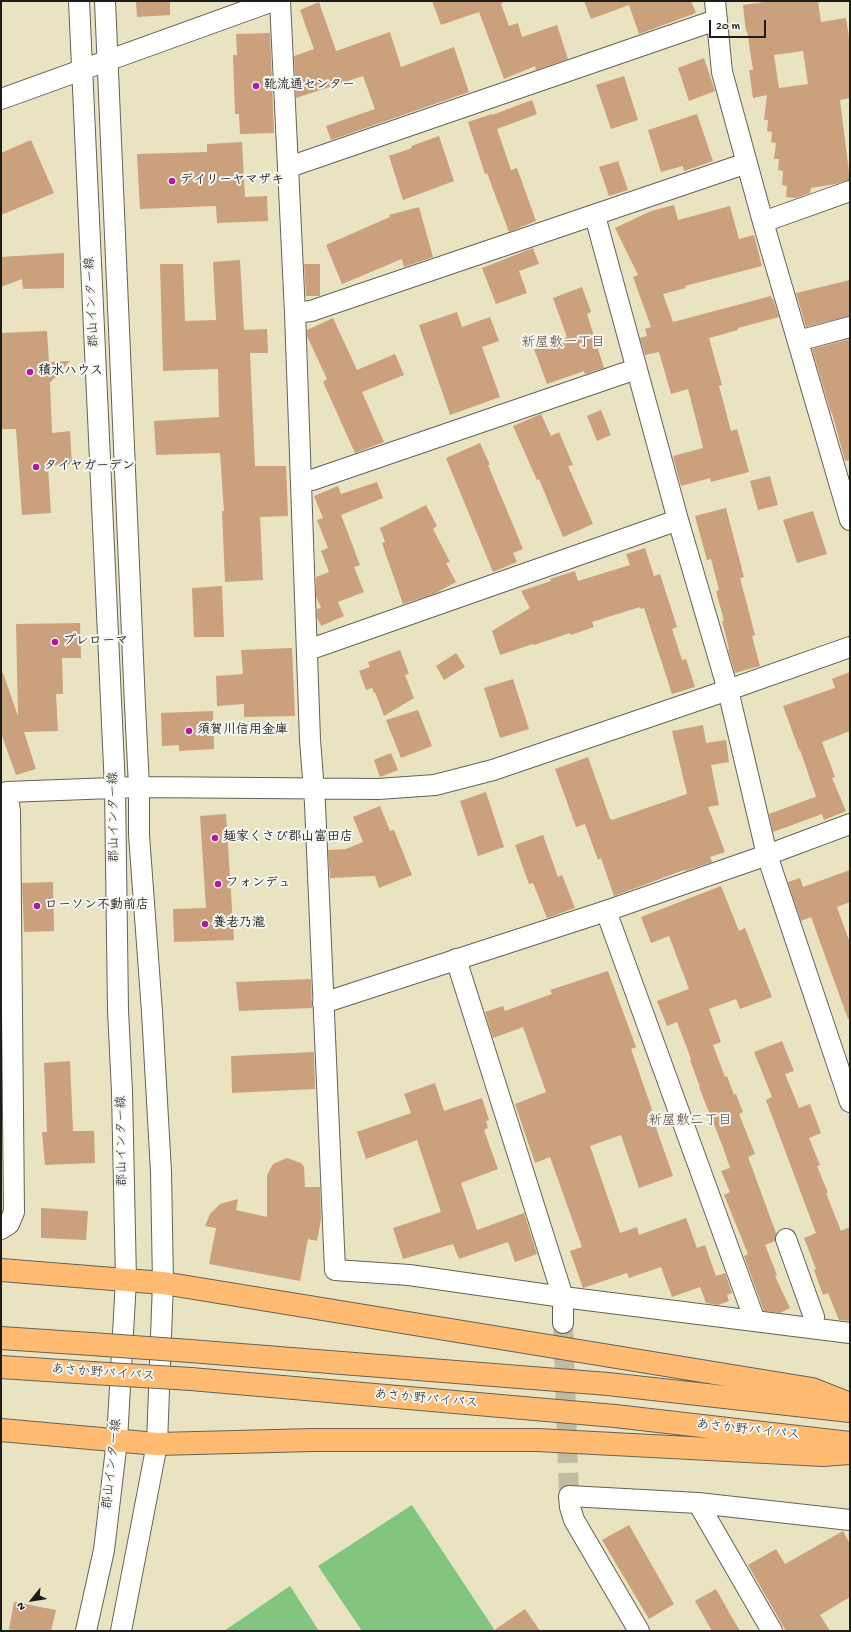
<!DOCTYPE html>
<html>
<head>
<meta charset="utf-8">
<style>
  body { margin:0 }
  #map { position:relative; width:851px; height:1632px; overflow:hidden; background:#eae3c2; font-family:"Gochi Hand",sans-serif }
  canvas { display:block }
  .frame { position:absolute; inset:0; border:2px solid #1c1c1c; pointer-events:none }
  .north { position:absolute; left:12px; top:1580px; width:40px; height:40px; -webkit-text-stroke:3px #f6f6f2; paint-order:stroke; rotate:240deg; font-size:11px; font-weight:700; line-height:16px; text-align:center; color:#1c1c1c }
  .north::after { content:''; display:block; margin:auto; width:14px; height:18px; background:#1c1c1c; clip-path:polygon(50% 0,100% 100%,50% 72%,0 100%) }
  .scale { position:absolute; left:709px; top:20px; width:57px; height:18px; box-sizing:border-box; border:2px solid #1c1c1c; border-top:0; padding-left:5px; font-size:12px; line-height:14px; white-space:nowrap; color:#1c1c1c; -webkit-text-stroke:3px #f6f6f2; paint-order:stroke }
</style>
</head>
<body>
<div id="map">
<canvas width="851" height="1632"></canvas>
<div class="frame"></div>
<div class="north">N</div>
<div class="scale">20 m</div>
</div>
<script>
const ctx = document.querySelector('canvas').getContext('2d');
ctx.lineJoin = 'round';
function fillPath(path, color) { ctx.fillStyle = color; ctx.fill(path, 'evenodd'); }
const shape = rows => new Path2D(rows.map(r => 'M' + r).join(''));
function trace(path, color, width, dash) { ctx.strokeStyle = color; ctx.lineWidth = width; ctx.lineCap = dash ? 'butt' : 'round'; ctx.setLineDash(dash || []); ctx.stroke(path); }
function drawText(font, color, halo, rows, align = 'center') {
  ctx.font = font + ' "Gochi Hand","Klee One",sans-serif'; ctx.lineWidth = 4; ctx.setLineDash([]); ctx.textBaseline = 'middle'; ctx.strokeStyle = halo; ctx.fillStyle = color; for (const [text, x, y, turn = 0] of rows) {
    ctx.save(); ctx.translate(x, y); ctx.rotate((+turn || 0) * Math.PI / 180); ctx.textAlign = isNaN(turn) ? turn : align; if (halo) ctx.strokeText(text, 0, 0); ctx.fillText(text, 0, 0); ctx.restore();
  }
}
const green = shape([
  [412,1505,494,1629,491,1631,362,1631,318,1566],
  [290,1586,319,1631,224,1631]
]);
const building = shape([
  [136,1,170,1,170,15,137,17],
  [432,1,503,1,503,3,501,4,509,26,518,23,522,37,557,25,568,59,536,70,535,66,504,79,479,12,441,25],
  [584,1,691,1,696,13,639,34,629,5,591,19],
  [772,1,818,1,821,22,846,18,850,43,850,98,840,100,850,180,835,184,811,188,810,193,796,198,786,197,787,186,782,185,783,171,778,170,779,159,774,159,776,143,771,142,772,132,767,131,768,120,764,120,767,95,753,98,749,70,753,70,747,31,746,32,743,5],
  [803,51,808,84,779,88,774,55],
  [319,2,336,51,390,32,401,67,454,47,469,92,331,140,326,126,375,109,363,76,296,98,294,56,314,49,300,10],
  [270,33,274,133,240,134,239,114,235,114,233,55,237,55,236,34],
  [704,58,715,91,689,101,678,68],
  [624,76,638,120,611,129,596,85],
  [532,100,537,114,497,129,511,170,517,168,536,221,509,232,487,173,485,174,468,122,492,114,492,115],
  [697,114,713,161,684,171,683,166,661,172,648,130],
  [439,136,454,181,403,200,389,156,412,148,411,146],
  [31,140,54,193,1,215,1,153],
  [242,142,245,197,267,196,268,221,217,223,216,206,140,209,137,154,207,152,207,144],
  [618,161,628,190,609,196,599,167],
  [674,205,678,220,730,206,739,239,754,235,762,266,685,286,686,288,663,294,673,322,771,296,772,299,773,299,779,317,738,328,738,330,709,338,722,385,719,386,731,431,737,429,749,472,711,482,710,478,681,486,673,456,703,448,701,439,688,389,671,394,659,352,645,355,640,338,647,336,645,329,651,327,633,277,638,275,615,228,651,211],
  [419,207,433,257,404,267,402,259,342,284,326,245,390,217,389,215],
  [533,248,539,264,519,271,527,293,496,304,482,268],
  [64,253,64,288,23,289,22,279,1,287,1,257],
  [240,260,244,330,267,329,268,353,250,353,255,466,286,466,288,516,260,517,263,580,225,582,222,511,224,511,220,453,156,455,154,421,219,417,218,369,163,371,160,264,183,264,185,321,216,320,213,262],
  [304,264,320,264,320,296,306,296],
  [850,280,850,316,806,327,796,293],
  [582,287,591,312,587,314,604,368,585,374,584,371,547,384,534,349,567,337,553,298],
  [457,312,462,327,490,317,499,341,482,347,500,397,450,415,419,325],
  [333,318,357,370,395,354,404,375,362,392,384,442,355,453,323,382,327,379,307,336,307,330],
  [47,331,49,362,70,361,50,383,52,433,70,431,72,464,48,466,51,513,22,515,16,429,1,429,1,333],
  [850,339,850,460,845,461,832,413,831,413,812,349],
  [601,410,611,435,597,441,587,416],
  [541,414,551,436,559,432,573,465,568,466,593,524,563,537,539,479,537,480,513,426],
  [480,443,490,465,488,465,523,549,513,553,517,562,493,572,446,458],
  [770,476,778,505,758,510,750,481],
  [377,482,383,498,341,515,360,565,354,567,364,592,338,602,344,616,321,626,317,617,317,609,321,608,316,596,316,577,329,572,321,551,328,548,317,520,323,518,314,496,338,486,341,494],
  [426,505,437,526,433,529,450,562,446,563,456,582,434,594,403,604,382,543,385,542,380,528],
  [726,508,744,577,740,578,755,635,752,636,760,666,735,673,728,649,729,649,722,621,724,621,716,591,719,590,711,559,707,560,695,516],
  [813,511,827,554,797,563,783,520],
  [645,548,654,576,660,574,677,627,672,629,682,660,686,659,695,687,672,694,644,608,641,609,640,607,592,622,594,627,571,635,570,633,534,645,533,644,500,655,492,631,530,608,521,591,551,581,550,579,575,571,578,581,630,565,626,554],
  [222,586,224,637,194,637,192,588],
  [80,623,81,658,62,658,63,694,56,694,58,731,24,732,36,769,16,775,1,733,1,673,3,673,18,716,16,624],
  [292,648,295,716,244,717,244,704,217,706,216,676,243,674,241,650],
  [400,650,409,674,405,675,414,698,384,716,375,692,374,693,372,688,366,690,359,671,370,667,368,662],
  [456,653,465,667,444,680,436,666],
  [850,672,850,731,822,742,835,777,832,778,846,811,824,820,822,814,773,832,769,814,815,797,816,796,800,750,799,750,783,706,835,688,832,679],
  [513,679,529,729,500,738,484,688],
  [418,710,432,746,401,758,386,720],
  [213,711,214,749,179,751,179,745,162,746,161,713],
  [703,725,706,743,726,740,729,762,711,765,719,805,708,807,725,852,710,857,712,862,685,871,684,870,614,896,601,858,598,860,585,824,576,827,555,769,588,757,610,819,612,819,612,820,687,794,672,731],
  [391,753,398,770,380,777,374,760],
  [486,792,504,847,478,856,460,801],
  [380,806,390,831,394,830,412,875,379,888,375,876,330,878,328,850,346,849,363,842,353,817],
  [226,814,234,940,174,942,173,909,206,908,200,816],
  [543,835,558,877,562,875,575,908,547,918,533,883,529,884,515,845],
  [850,870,850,902,837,907,850,943,850,1019,848,1019,811,917,801,921,788,882,800,878,803,887],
  [53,882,54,931,24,932,22,883],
  [721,886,739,931,745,928,772,997,740,1009,736,999,709,1009,721,1042,713,1045,725,1077,727,1076,734,1095,736,1094,743,1112,739,1114,755,1154,748,1157,776,1233,775,1241,765,1245,777,1275,775,1276,790,1308,780,1313,764,1311,761,1303,744,1256,748,1254,724,1195,730,1192,721,1171,730,1168,723,1147,699,1087,700,1087,690,1060,691,1059,677,1022,667,1026,657,1001,689,989,669,936,651,943,641,917],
  [608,971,636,1047,631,1049,657,1124,655,1125,673,1176,639,1188,621,1135,590,1146,620,1233,637,1227,639,1235,686,1218,697,1248,705,1245,716,1276,725,1273,732,1293,727,1295,729,1301,718,1305,706,1303,700,1287,672,1297,661,1267,629,1278,627,1273,583,1288,570,1251,582,1247,550,1157,535,1163,515,1104,546,1092,523,1027,493,1038,485,1012,503,1006,505,1011,552,994,550,990],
  [311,979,312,1008,239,1011,236,982],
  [782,1041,794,1071,785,1074,799,1108,810,1104,821,1133,809,1138,820,1165,817,1166,828,1193,826,1193,841,1231,850,1227,850,1321,839,1320,828,1293,823,1295,814,1270,816,1269,804,1238,816,1233,766,1100,772,1097,754,1052],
  [314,1052,315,1089,232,1093,231,1056],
  [70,1061,73,1131,94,1131,95,1163,45,1165,42,1132,47,1132,44,1063],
  [435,1083,444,1111,482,1098,489,1120,486,1121,488,1128,484,1130,498,1169,461,1183,477,1230,524,1213,537,1254,515,1262,508,1242,459,1259,453,1244,403,1259,393,1228,441,1212,417,1140,366,1159,357,1132,411,1113,404,1094],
  [287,1158,301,1163,304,1167,305,1187,320,1187,321,1219,317,1241,308,1239,300,1281,209,1264,216,1228,205,1226,210,1214,220,1204,238,1199,236,1210,267,1217,267,1175,273,1164],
  [41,1208,88,1211,86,1240,41,1238],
  [629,1525,674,1604,649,1619,602,1540],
  [843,1531,850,1544,850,1597,820,1615,830,1631,786,1631,748,1565,776,1549,785,1564],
  [716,1589,730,1614,740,1631,712,1631,695,1601],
  [14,1602,56,1610,51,1631,17,1631,9,1629],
  [525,1609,540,1631,493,1631]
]);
const minorTunnel = shape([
  [563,1323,569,1496]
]);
const minor = shape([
  [79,1,115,788,118,1010,122,1092,126,1280,117,1440,104,1550,86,1631],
  [105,1,135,705,139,787,139,835,152,1012,161,1172,163,1283,157,1444,121,1631],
  [280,1,295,313,310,740,315,804,335,1270,409,1275,563,1297,850,1333],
  [715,1,722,72,763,222,850,520],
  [1,99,273,1],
  [289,167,716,20],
  [595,216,678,520,728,690,767,855,850,1102],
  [763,222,850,191],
  [295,313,311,311,747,163],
  [798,341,850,327],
  [301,481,312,480,636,369],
  [308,650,678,520],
  [1,794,7,792,139,787,378,789,435,785,493,770,728,690,850,647],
  [606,911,755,1321],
  [456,959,563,1297,563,1323],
  [323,1003,606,911,767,855,850,824],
  [1,1229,9,1224,14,1212,10,811,7,792],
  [786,1239,814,1317,813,1328],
  [698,1503,772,1631],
  [639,1631,574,1520,570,1507,569,1496,698,1503,850,1520]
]);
const highway = shape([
  [1,1270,163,1283,812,1389,850,1404],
  [1,1338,91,1344],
  [190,1351,608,1384,850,1411],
  [1,1367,92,1373],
  [191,1379,615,1416,850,1443],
  [1,1430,157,1444,313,1440,537,1440,823,1455,850,1453]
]);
const highwayBridge = shape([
  [91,1344,190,1351],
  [92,1373,191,1379]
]);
const markers = [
  [256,86,4,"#b5179e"],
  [172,181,4,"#b5179e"],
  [30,372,4,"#b5179e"],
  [36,467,4,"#b5179e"],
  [55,642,4,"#b5179e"],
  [189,731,4,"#b5179e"],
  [215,838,4,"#b5179e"],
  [218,884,4,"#b5179e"],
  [37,906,4,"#b5179e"],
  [205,924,4,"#b5179e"]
];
const poiNames = [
  ["靴流通センター",264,86],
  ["デイリーヤマザキ",180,181],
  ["積水ハウス",38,372],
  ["タイヤガーデン",44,467],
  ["プレローマ",63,642],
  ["須賀川信用金庫",197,731],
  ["麺家くさび郡山富田店",223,838],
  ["フォンデュ",226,884],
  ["ローソン不動前店",45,906],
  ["養老乃瀧",213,924]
];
const streetNames = [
  ["郡山インター線",93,302,-93],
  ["郡山インター線",115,817,-91],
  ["郡山インター線",123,1141,-91],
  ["あさか野バイパス",103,1374,4],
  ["あさか野バイパス",426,1400,5],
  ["あさか野バイパス",748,1431,6],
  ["郡山インター線",113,1464,-84]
];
const neighbourhoodNames = [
  ["新屋敷一丁目",563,344],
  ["新屋敷二丁目",690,1122]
];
fillPath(green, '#82c57f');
fillPath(building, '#caa07d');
trace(minorTunnel, '#c1bba1', 20, [20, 10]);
trace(minor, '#646256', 22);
trace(highway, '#646256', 24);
trace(minor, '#fff', 20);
trace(highway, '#ffbb71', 22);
trace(highwayBridge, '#646256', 24, []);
trace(highwayBridge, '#ffbb71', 22);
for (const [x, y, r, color] of markers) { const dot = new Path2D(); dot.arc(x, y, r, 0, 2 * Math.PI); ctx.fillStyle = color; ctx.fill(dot); trace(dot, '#f6f6f2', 1.5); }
drawText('bold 13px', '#1c1c1c', '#f6f6f2', poiNames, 'left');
drawText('13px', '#1c1c1c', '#f6f6f2', streetNames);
drawText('14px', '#594a3e', '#f6f6f2', neighbourhoodNames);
</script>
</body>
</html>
